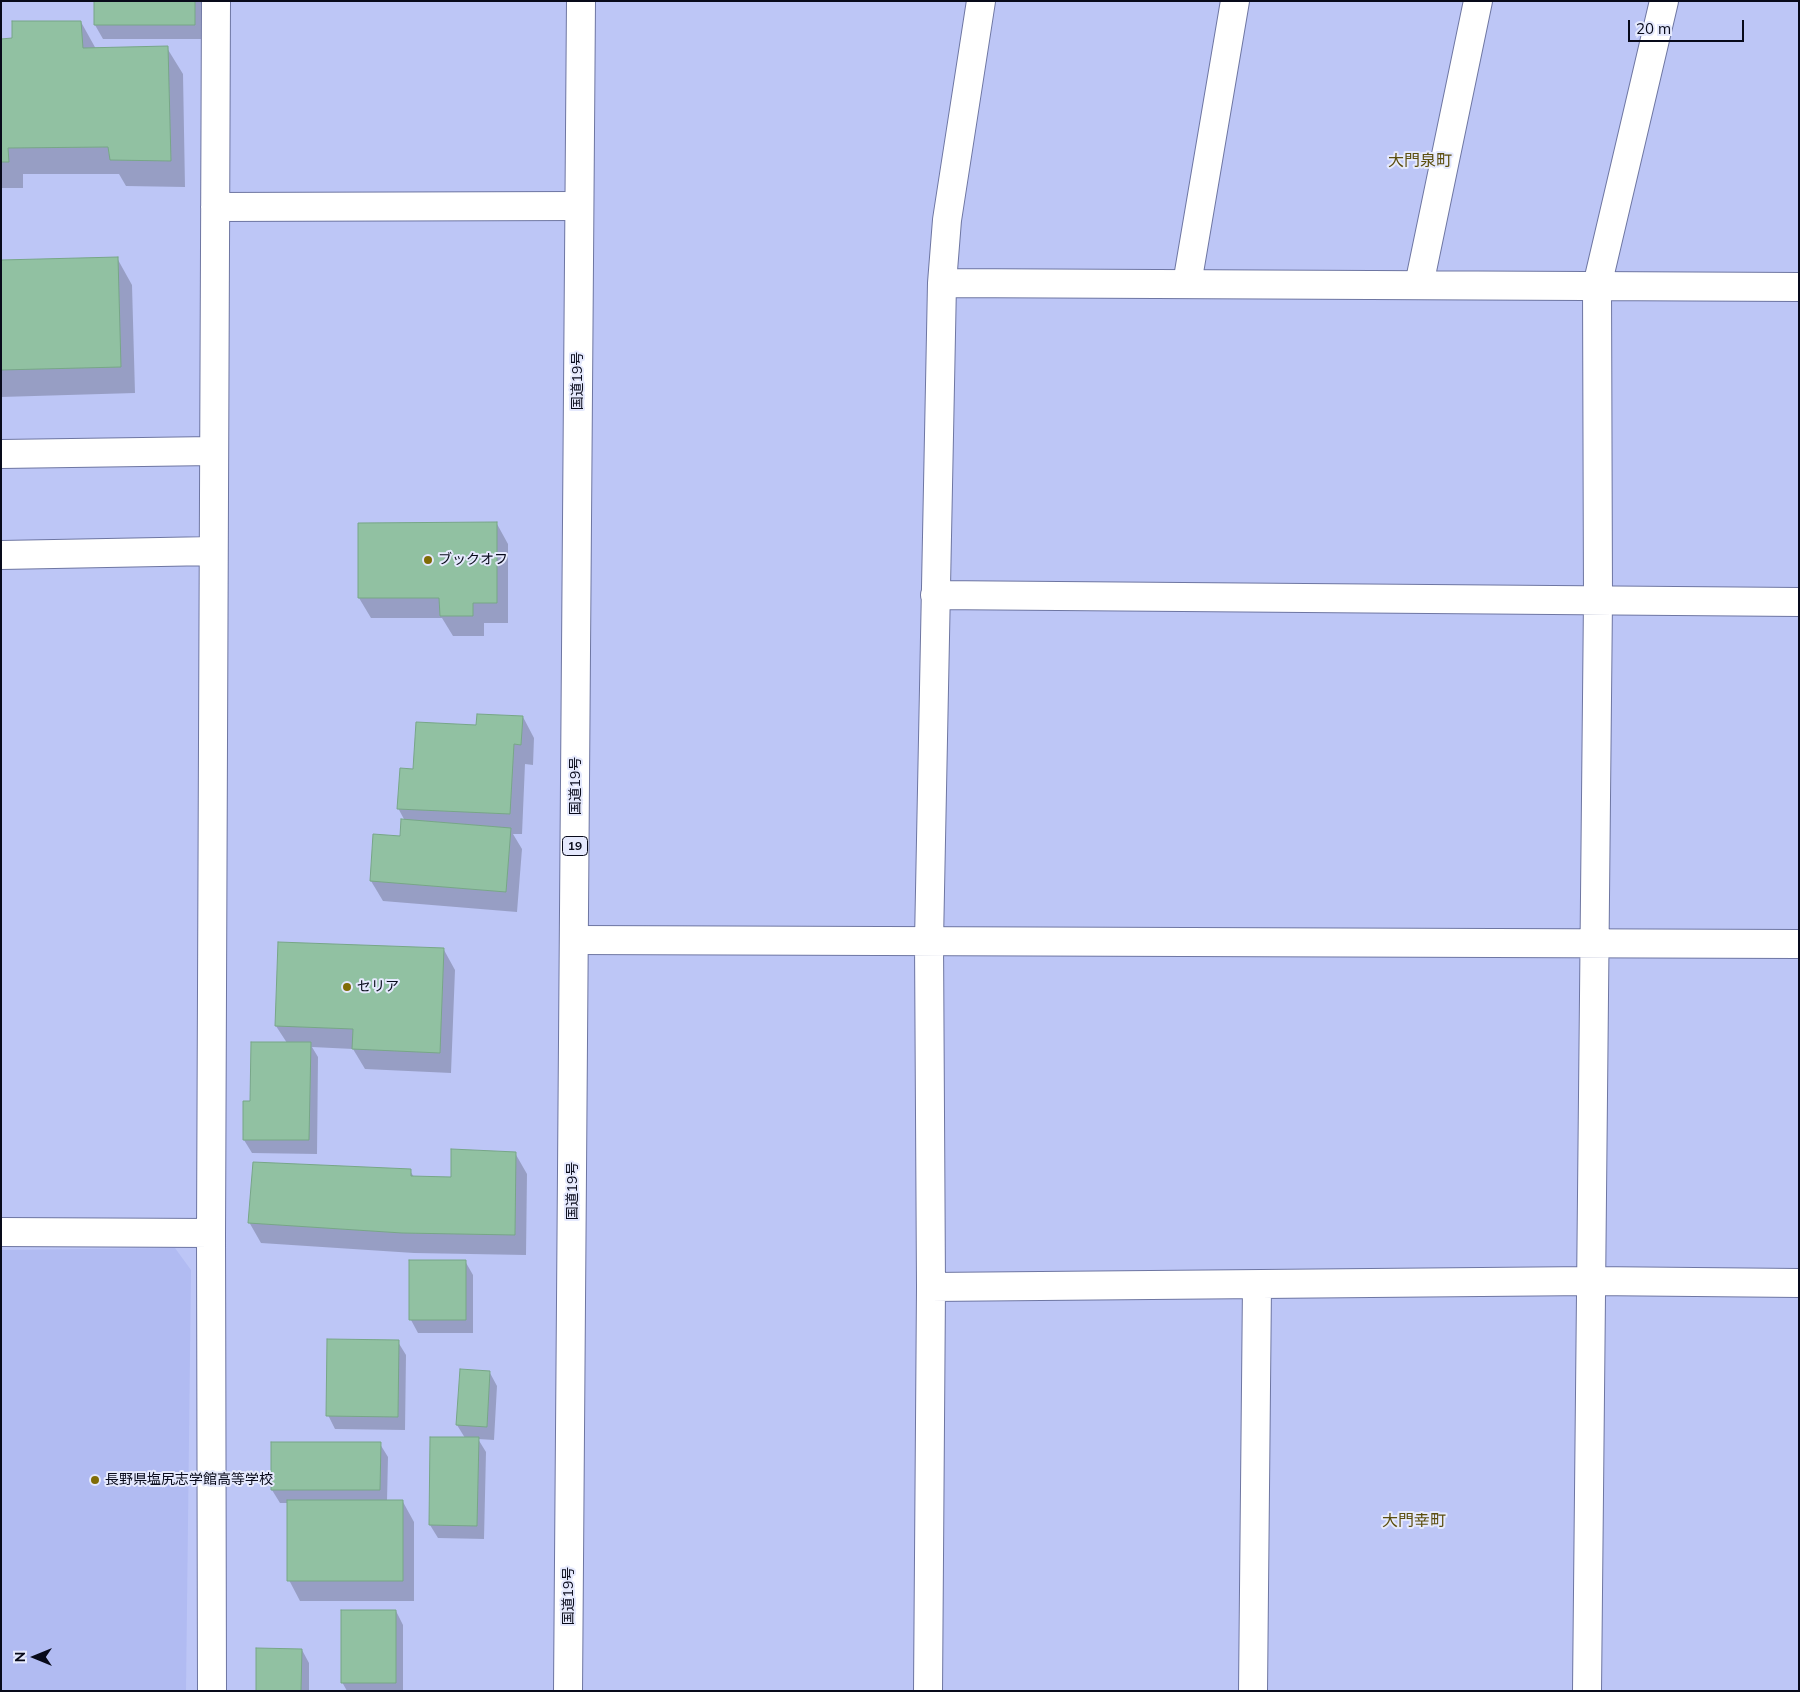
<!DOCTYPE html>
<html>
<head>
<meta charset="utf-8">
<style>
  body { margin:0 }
  #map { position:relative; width:1800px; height:1692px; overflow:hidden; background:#bdc6f6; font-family:Mulish,sans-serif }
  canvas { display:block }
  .frame { position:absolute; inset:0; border:2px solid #080a1a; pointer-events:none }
  .north { position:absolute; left:10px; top:1632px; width:50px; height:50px; -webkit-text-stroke:4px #e5e9fd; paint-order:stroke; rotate:270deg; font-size:14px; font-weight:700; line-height:20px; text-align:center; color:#080a1a }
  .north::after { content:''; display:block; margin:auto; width:18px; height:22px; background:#080a1a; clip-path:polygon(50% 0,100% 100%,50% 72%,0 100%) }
  .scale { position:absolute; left:1628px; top:20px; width:116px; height:22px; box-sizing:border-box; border:2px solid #080a1a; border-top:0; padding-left:6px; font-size:15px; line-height:18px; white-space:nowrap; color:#080a1a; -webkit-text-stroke:4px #e5e9fd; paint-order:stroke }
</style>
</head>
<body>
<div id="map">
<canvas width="1800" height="1692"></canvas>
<div class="frame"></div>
<div class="north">N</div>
<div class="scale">20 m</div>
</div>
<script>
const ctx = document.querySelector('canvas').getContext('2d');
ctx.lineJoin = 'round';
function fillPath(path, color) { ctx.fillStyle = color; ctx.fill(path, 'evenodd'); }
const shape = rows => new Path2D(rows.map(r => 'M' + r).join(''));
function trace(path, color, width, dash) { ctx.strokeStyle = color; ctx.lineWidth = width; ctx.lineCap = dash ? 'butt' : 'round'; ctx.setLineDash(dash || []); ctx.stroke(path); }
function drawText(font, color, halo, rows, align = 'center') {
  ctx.font = font + ' Mulish,"Noto Sans JP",sans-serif'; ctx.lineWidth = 4; ctx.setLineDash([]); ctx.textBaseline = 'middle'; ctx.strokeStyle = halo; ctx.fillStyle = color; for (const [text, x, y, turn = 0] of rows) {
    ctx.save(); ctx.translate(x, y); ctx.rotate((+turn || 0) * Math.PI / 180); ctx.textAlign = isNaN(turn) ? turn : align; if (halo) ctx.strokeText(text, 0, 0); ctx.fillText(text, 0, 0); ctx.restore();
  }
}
const built = shape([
  [175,1248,191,1270,186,1691,1,1691,1,1250]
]);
const shadow = shape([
  [95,1,202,1,202,39,103,39,95,25],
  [81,22,96,49,167,48,183,74,185,187,126,186,119,174,23,174,23,188,1,188,1,40,13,40],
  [117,258,132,285,135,393,1,397,1,261],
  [497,524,508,544,508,623,484,623,484,636,453,636,442,618,371,618,359,598],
  [523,717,534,738,533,765,525,764,522,834,513,834,522,849,517,912,383,901,371,881,401,838,405,821,398,808,414,770,477,726],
  [444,950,455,970,451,1073,365,1069,353,1049,312,1047,318,1057,317,1154,252,1153,244,1140,252,1102,287,1043,276,1026],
  [515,1153,527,1174,526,1255,414,1253,261,1243,249,1222,410,1171,414,1177,453,1178],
  [465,1261,473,1275,473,1333,418,1333,411,1320],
  [398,1342,406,1355,405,1430,335,1429,328,1415],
  [490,1373,497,1386,494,1440,478,1439,486,1452,484,1539,438,1538,430,1525,465,1438,457,1425],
  [380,1444,388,1457,387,1501,403,1502,414,1522,414,1601,300,1601,289,1580,289,1503,280,1503,272,1490],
  [396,1611,403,1625,403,1691,347,1691,342,1682],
  [302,1650,309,1663,309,1691,257,1691]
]);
const building = shape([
  [94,1,195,1,195,25,94,25,94,1],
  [12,21,81,21,83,48,168,46,171,161,110,160,108,147,8,148,9,162,1,162,1,39,12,38,12,21],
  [118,257,121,367,1,370,1,260,118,257],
  [497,522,497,603,473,603,473,616,440,616,439,598,358,598,358,523,497,522],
  [477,714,523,716,521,745,514,744,510,814,397,809,400,768,413,769,416,722,476,725,477,714],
  [401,819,511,828,506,892,370,881,373,834,400,836,401,819],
  [278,942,444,948,440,1053,352,1049,353,1029,275,1026,278,942],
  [251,1042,311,1042,309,1140,243,1140,243,1101,250,1101,251,1042],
  [451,1149,516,1152,515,1235,402,1233,248,1223,253,1162,411,1169,411,1176,451,1177,451,1149],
  [409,1260,466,1260,466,1320,409,1320,409,1260],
  [327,1339,399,1340,398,1417,326,1416,327,1339],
  [460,1369,490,1371,487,1427,456,1425,460,1369],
  [430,1437,479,1437,477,1526,429,1525,430,1437],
  [271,1442,381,1442,380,1490,271,1490,271,1442],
  [287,1500,403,1500,403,1581,287,1581,287,1500],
  [341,1610,396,1610,396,1683,341,1683,341,1610],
  [256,1648,302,1649,301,1691,256,1691,256,1648]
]);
const minor = shape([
  [215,207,579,206],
  [942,283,947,220,981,1],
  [1187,284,1235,1],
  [1419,285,1478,1],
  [1,454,213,451],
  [1,555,213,551],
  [935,595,1799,602],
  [575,940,1799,944],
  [1,1232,211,1233],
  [931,1287,1591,1281,1799,1283],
  [212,1691,211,1233,216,1],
  [928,1691,931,1287,929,941,942,283,1799,287],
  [1253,1691,1257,1285],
  [1587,1691,1598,599,1597,286,1664,1]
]);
const highway = shape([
  [568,1691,581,1]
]);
const markers = [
  [428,560,5,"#806c06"],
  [347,987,5,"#806c06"],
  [95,1480,5,"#806c06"]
];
const shields = [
  [575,846,25]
];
const shieldNames = [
  ["19",575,846]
];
const streetNames = [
  ["国道19号",578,381,-90],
  ["国道19号",576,786,-90],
  ["国道19号",573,1191,-90],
  ["国道19号",569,1596,-90]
];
const poiNames = [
  ["ブックオフ",438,560],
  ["セリア",357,987],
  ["長野県塩尻志学館高等学校",105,1480]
];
const quarterNames = [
  ["大門泉町",1420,161],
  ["大門幸町",1414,1521]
];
fillPath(built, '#b1bbf2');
fillPath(shadow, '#0003');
fillPath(building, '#91c1a2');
trace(building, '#77a687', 1);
trace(minor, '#6e76a2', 30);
trace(highway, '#6e76a2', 30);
trace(minor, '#fff', 28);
trace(highway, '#fff', 28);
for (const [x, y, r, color] of markers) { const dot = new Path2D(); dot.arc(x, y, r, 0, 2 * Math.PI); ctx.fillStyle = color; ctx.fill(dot); trace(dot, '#e5e9fd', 2); }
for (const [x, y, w] of shields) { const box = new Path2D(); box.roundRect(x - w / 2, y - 9.5, w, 19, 4); ctx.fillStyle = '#e5e9fd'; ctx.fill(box); trace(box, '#080a1a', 1); }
drawText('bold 12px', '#080a1a', null, shieldNames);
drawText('14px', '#080a1a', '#e5e9fd', streetNames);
drawText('14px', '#080a1a', '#e5e9fd', poiNames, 'left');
drawText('16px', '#5c4e0f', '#e5e9fd', quarterNames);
</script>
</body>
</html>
